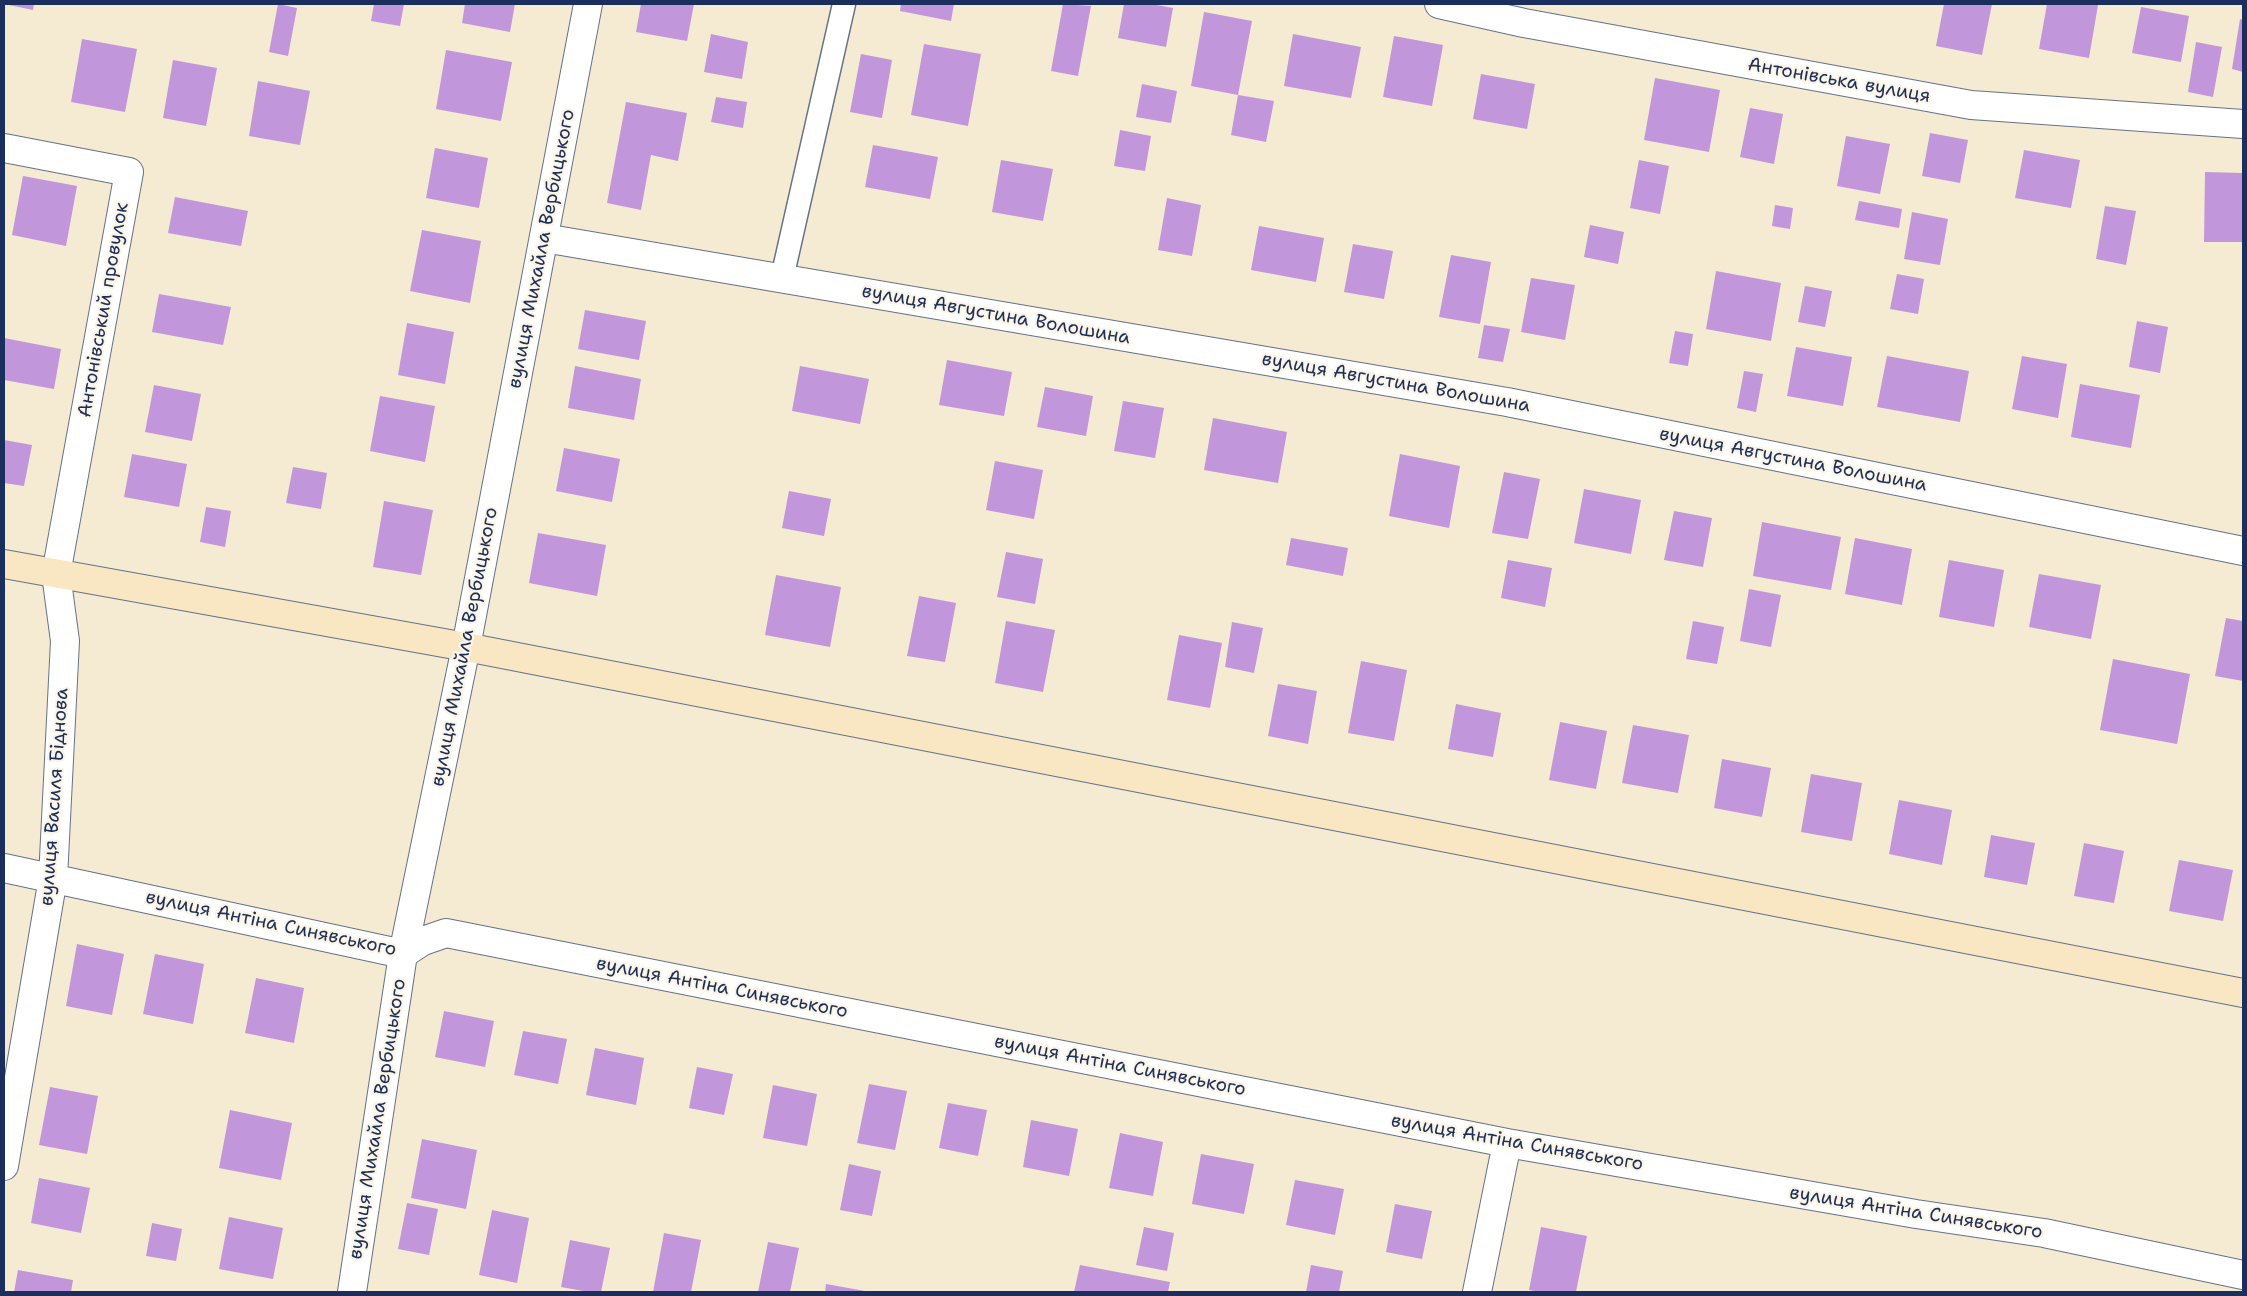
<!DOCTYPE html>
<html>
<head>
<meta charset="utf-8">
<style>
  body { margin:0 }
  #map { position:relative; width:2247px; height:1296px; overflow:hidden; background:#f4ebd2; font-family:"Shantell Sans",sans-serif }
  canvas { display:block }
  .frame { position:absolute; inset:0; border:5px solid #1b2f5e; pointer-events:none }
</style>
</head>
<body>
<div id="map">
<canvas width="2247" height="1296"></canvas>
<div class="frame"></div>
</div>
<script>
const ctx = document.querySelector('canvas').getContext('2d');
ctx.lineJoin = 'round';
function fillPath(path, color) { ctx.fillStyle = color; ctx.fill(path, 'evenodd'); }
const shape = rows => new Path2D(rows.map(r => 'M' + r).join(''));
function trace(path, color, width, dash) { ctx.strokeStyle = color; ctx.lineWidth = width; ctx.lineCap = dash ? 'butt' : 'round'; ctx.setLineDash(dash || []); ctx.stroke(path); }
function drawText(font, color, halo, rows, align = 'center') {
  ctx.font = font + ' "Shantell Sans",sans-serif'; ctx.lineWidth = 4.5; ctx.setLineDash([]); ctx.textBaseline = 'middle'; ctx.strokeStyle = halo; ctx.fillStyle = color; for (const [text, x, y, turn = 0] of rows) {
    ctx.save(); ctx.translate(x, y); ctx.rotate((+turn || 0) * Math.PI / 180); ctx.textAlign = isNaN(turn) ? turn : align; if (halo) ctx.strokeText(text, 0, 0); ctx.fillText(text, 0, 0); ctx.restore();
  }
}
const building = shape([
  [4,4,34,4,33,10],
  [278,4,297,8,288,56,269,52],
  [374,4,404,4,400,26,371,21],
  [465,4,515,4,510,32,462,23],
  [641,4,694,4,687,41,636,32],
  [901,4,954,4,951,21,900,11],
  [1063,4,1091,6,1078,76,1051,71],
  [1124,4,1151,4,1173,8,1166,47,1118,38],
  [1944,4,1992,4,1982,55,1936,46],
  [2047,4,2098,5,2089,58,2039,49],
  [2141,7,2189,16,2181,62,2132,53],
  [1204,12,1252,21,1238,95,1191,86],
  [2240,19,2243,20,2243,72,2232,69],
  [711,34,748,42,742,79,704,72],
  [1293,34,1361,47,1351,98,1284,86],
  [1394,36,1443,45,1432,106,1383,97],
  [82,39,137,49,125,112,71,102],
  [2196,42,2222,47,2213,97,2188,92],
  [924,44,981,54,968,126,911,115],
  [446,50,512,62,501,121,436,109],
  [861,54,892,60,882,118,850,112],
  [173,60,217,68,206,126,163,118],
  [1481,74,1535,84,1527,129,1473,119],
  [1655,78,1720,90,1709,152,1644,140],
  [258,81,310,91,300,145,249,136],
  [1142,84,1177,91,1171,123,1136,117],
  [1238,95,1274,101,1266,142,1231,135],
  [716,97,747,102,743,128,711,122],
  [626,102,687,113,678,161,651,155,641,210,607,203],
  [1750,108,1783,114,1774,164,1740,157],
  [1120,130,1151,136,1145,171,1114,166],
  [1930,133,1968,140,1960,183,1922,176],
  [1846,136,1890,144,1880,194,1837,186],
  [873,145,938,157,930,199,865,187],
  [435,148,488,158,479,208,426,198],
  [2024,150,2080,160,2071,208,2015,198],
  [1001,160,1053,169,1043,221,992,212],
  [1639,160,1669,166,1660,214,1630,208],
  [2205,172,2243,173,2243,242,2204,242],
  [23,176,77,186,66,246,12,235],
  [175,197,248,211,241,246,168,233],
  [1167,198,1201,205,1192,256,1158,250],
  [1859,201,1902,209,1899,228,1855,220],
  [1775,205,1793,208,1790,229,1772,226],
  [2105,206,2136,211,2126,265,2096,259],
  [1912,212,1948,219,1940,265,1904,259],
  [1590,225,1624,232,1618,264,1584,257],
  [1259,226,1324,238,1316,282,1251,270],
  [422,230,481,241,470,303,410,291],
  [1353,244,1393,251,1384,299,1344,292],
  [1451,255,1491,262,1480,324,1439,317],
  [1716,271,1781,283,1771,341,1706,329],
  [1897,274,1924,279,1918,314,1890,309],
  [1531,278,1575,285,1565,340,1521,332],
  [1805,286,1832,291,1825,327,1798,322],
  [159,294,231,307,223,345,152,332],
  [585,310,646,321,639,360,578,349],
  [2137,321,2168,327,2160,373,2129,367],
  [407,323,454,332,445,384,398,375],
  [1484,325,1510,329,1503,362,1478,358],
  [1675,331,1693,334,1688,366,1669,363],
  [4,338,61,349,54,389,4,380],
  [1796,347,1852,357,1843,406,1787,396],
  [1887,356,1969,371,1960,422,1877,407],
  [2022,356,2067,364,2058,418,2012,409],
  [947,360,1012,372,1004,416,939,405],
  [575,366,641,379,634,420,568,408],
  [800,366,869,379,860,424,792,411],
  [1744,371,1763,374,1756,412,1737,408],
  [2080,384,2140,395,2131,448,2071,437],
  [154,385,201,394,192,441,145,432],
  [1045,387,1093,396,1086,436,1037,427],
  [380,396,435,406,425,462,370,451],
  [1123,401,1164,408,1155,458,1114,451],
  [1213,418,1287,432,1278,483,1204,470],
  [4,440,32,445,24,486,4,483],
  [564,448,620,459,612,502,556,491],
  [132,454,187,464,179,507,124,497],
  [1400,454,1460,466,1449,528,1389,516],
  [995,461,1043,470,1034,519,986,510],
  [293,467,327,473,321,509,286,503],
  [1504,472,1540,479,1528,539,1492,533],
  [1584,489,1641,500,1631,554,1574,543],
  [789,491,831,499,824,536,782,528],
  [384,501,433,510,421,575,373,567],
  [206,507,231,511,225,547,200,542],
  [1674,511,1712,518,1703,567,1664,560],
  [1762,522,1841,537,1831,590,1753,576],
  [538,533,606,545,597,596,529,583],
  [1291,538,1348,548,1343,576,1286,565],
  [1855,538,1912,549,1902,605,1845,594],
  [1006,552,1043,559,1035,604,997,597],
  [1508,560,1552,568,1545,607,1501,598],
  [1949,560,2004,570,1994,627,1939,617],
  [2039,574,2101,585,2091,639,2029,627],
  [776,575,841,587,830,647,765,635],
  [1749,589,1781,595,1771,647,1740,641],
  [919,596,956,603,945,662,907,656],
  [2226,618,2243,621,2243,681,2215,676],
  [1006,621,1055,630,1043,692,995,683],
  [1693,621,1724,627,1717,664,1686,659],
  [1232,622,1263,628,1254,673,1225,667],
  [1179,635,1222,643,1210,708,1167,700],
  [2113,659,2190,674,2177,744,2100,730],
  [1361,661,1407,670,1394,741,1348,733],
  [1278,684,1317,691,1308,744,1268,736],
  [1456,704,1501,713,1493,757,1448,749],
  [1560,722,1607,731,1596,789,1549,780],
  [1633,725,1689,735,1678,793,1622,783],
  [1722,759,1771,768,1762,817,1714,808],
  [1811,774,1862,783,1852,841,1801,832],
  [1899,800,1952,810,1942,865,1889,854],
  [1991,835,2035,843,2027,885,1984,877],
  [2084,843,2124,851,2114,903,2074,896],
  [2179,860,2233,870,2223,921,2169,911],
  [77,944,124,954,112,1015,66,1006],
  [155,954,204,964,193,1024,143,1014],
  [256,978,304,988,294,1043,245,1033],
  [444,1011,494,1021,485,1067,435,1057],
  [523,1031,567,1039,558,1084,514,1075],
  [595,1048,644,1058,636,1105,586,1095],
  [697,1067,733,1074,724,1115,689,1108],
  [869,1084,907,1091,895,1150,857,1143],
  [773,1085,817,1094,807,1146,763,1138],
  [50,1087,98,1096,87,1154,39,1145],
  [948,1103,987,1110,978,1156,939,1148],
  [230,1110,292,1123,281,1180,219,1168],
  [1031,1120,1078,1129,1069,1176,1023,1167],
  [1120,1133,1163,1142,1153,1196,1109,1188],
  [422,1139,477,1150,466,1209,411,1198],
  [1201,1154,1254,1164,1244,1214,1192,1204],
  [849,1164,881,1171,872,1216,840,1210],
  [39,1178,90,1188,81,1233,31,1223],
  [1295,1180,1344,1189,1335,1235,1286,1225],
  [407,1203,438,1209,429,1255,398,1249],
  [1395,1204,1432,1211,1422,1259,1386,1252],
  [492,1210,529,1218,517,1283,479,1275],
  [229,1217,283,1228,273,1279,219,1269],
  [152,1223,182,1229,176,1261,146,1256],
  [1144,1227,1174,1233,1167,1271,1136,1265],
  [1541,1227,1587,1236,1576,1292,1541,1292,1529,1290],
  [664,1233,701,1240,691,1292,653,1292],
  [570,1240,610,1248,601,1292,589,1292,561,1287],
  [768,1242,799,1248,790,1292,758,1292],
  [1080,1265,1170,1282,1168,1292,1074,1292],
  [1311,1265,1343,1271,1339,1292,1306,1292],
  [18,1270,73,1280,71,1292,14,1292],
  [826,1284,865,1291,865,1292,825,1292]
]);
const lane = shape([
  [782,278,844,4]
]);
const street = shape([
  [1439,4,1524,23,1971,105,2243,124],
  [4,148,129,172,56,574,65,641,53,878,4,1166],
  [544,238,1507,402,2243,551],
  [4,868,403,954,423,941,446,933,1507,1143,1916,1214,2044,1233,2243,1275],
  [352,1292,403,954,466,647,588,4],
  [1477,1292,1507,1143]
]);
const secondary = shape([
  [4,564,466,647,2243,993]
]);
const streetNames = [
  ["Антонівська вулиця",1839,81,10],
  ["вулиця Михайла Вербицького",542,249,-79],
  ["Антонівський провулок",104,310,-80],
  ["вулиця Августина Волошина",996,315,10],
  ["вулиця Августина Волошина",1396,383,10],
  ["вулиця Августина Волошина",1793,460,11],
  ["вулиця Михайла Вербицького",465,647,-79],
  ["вулиця Василя Біднова",55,797,-86],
  ["вулиця Антіна Синявського",271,924,12],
  ["вулиця Антіна Синявського",722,988,11],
  ["вулиця Антіна Синявського",1120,1066,11],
  ["вулиця Михайла Вербицького",378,1119,-81],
  ["вулиця Антіна Синявського",1517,1143,10],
  ["вулиця Антіна Синявського",1916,1213,9]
];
fillPath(building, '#c296db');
trace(lane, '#677187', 25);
trace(street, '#677187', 30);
trace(secondary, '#677187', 30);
trace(lane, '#fff', 22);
trace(street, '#fff', 28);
trace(secondary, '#f9e7c3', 28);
drawText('19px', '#1b2f5e', '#fcf5e5', streetNames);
</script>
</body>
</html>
